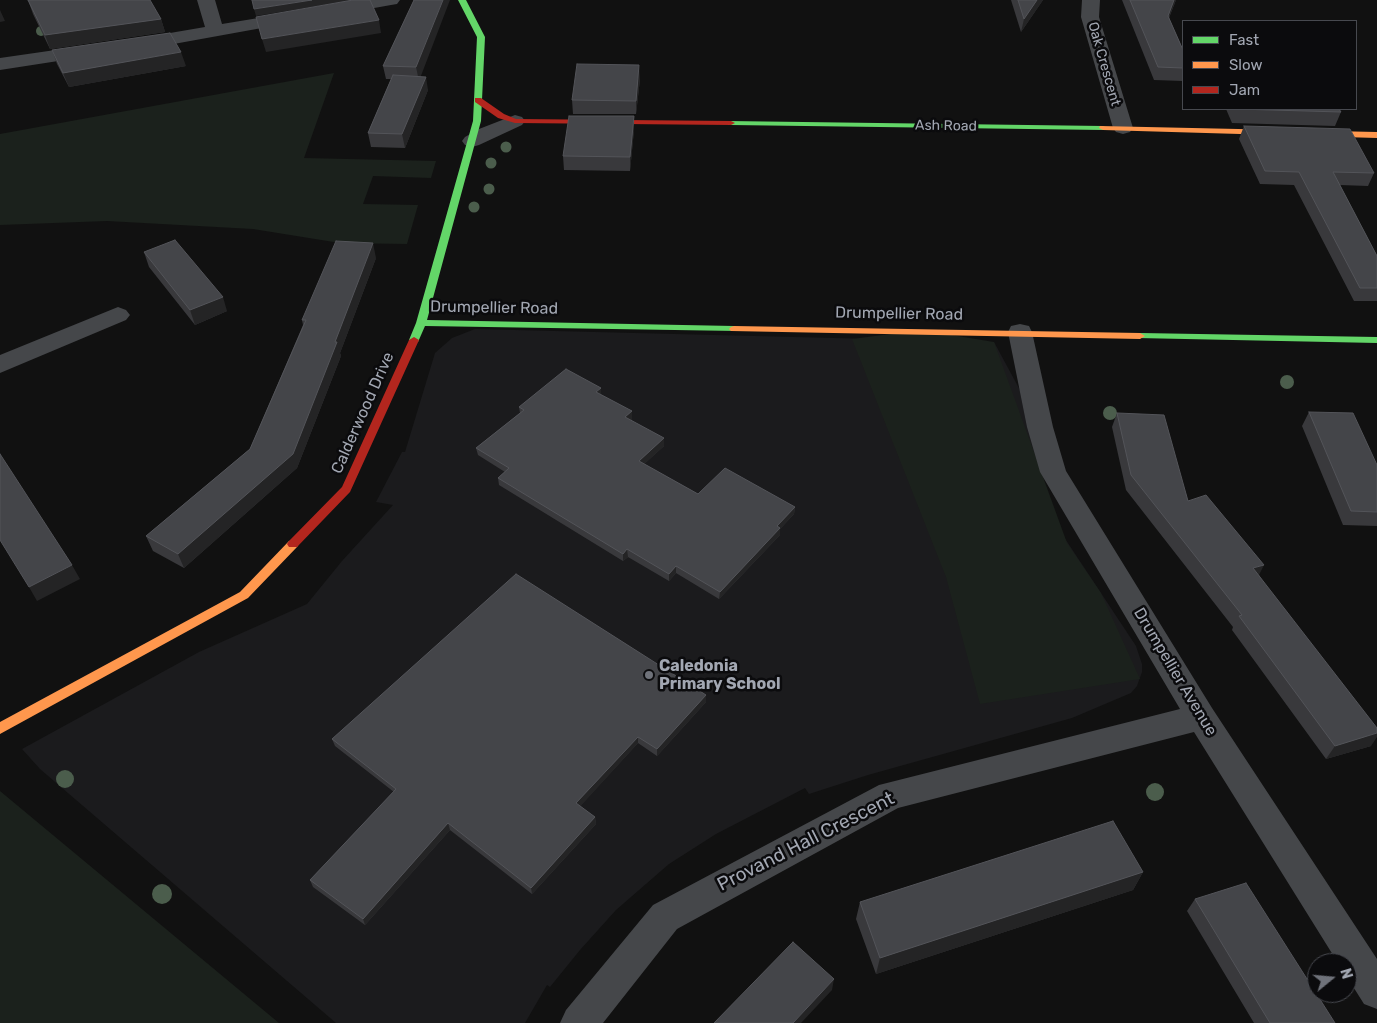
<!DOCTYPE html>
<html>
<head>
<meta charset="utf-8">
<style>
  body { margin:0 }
  #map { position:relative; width:1377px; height:1023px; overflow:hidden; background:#111; font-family:Rubik,sans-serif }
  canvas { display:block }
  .legend { position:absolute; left:1182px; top:20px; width:175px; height:90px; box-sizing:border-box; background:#0b0b0d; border:1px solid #47494f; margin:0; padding:6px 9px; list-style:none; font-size:15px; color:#a2a7b2 }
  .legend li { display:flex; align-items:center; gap:10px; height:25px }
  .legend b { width:25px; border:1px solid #47494f }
  .north { position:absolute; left:1307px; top:953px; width:50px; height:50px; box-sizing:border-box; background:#0b0b0d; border:1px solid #47494f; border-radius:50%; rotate:73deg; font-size:14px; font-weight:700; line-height:20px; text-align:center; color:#a2a7b2 }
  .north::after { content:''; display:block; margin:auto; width:18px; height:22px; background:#6f727a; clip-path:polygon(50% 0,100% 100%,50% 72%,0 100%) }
</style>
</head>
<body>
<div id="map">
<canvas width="1377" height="1023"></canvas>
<ul class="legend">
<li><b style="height:6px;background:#63d668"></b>Fast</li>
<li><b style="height:6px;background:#ff974d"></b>Slow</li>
<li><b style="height:6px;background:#b3261e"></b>Jam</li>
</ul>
<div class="north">N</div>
</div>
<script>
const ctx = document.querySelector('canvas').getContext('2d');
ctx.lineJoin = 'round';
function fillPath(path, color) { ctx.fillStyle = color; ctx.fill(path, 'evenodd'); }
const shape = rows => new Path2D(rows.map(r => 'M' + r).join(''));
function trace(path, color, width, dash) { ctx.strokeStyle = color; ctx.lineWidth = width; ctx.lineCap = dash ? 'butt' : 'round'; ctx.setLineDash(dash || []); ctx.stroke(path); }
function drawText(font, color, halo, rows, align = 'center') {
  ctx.font = font + ' Rubik,sans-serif'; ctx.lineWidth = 5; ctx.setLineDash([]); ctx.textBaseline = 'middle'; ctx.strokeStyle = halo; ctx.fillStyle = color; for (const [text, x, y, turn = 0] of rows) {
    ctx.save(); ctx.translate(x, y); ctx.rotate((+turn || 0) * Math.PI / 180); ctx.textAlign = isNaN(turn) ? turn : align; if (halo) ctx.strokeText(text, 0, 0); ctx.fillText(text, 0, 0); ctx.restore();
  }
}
const built = shape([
  [475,329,994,342,1040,427,1043,502,1054,522,1136,646,1142,664,1142,672,1137,686,1131,693,1072,718,868,775,809,794,805,788,716,834,669,864,616,910,580,950,550,987,547,985,525,1023,336,1023,40,769,22,749,199,652,307,604,342,561,393,505,376,502,402,452,405,452,435,353,452,338]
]);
const green = shape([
  [334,73,304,158,436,161,431,178,373,176,363,204,418,205,407,244,340,243,253,229,107,221,0,225,0,134],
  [921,330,994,342,1067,543,1101,593,1140,679,980,704,946,577,852,339],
  [0,791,279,1023,0,1023]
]);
const street = shape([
  [197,0,215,0,222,24,295,12,301,13,304,17,301,21,295,22,135,51,128,49,126,45,128,41,135,39,205,27,197,0],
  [361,0,400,0,397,4,391,5,335,15,329,14,326,10,329,6,361,0],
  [1082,0,1100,0,1099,17,1133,128,1130,132,1123,134,1116,132,1113,128,1081,17,1082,0],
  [90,45,97,47,99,51,97,55,0,70,0,58,90,45],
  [515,115,522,117,525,121,522,125,479,145,472,147,465,145,462,141,465,137,479,129,515,115],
  [118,307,126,310,130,315,126,320,0,373,0,355,118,307],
  [1020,324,1029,326,1032,332,1053,427,1066,471,1212,708,1377,959,1377,1009,1364,1004,1347,977,1347,963,1338,963,1194,732,898,808,677,929,603,1023,560,1023,566,1010,653,905,879,785,1180,709,1040,472,1027,427,1008,332,1011,326,1020,324]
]);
const fast = shape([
  [458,0,466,0,485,37,481,121,427,320,734,326,737,327,739,329,737,331,425,326,418,342,410,342,409,340,416,323,473,121,477,37,458,0],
  [728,121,1103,126,1107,128,1103,130,731,125,728,125,728,121],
  [1140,333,1377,337,1377,343,1137,338,1135,336,1137,334,1140,333]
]);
const slow = shape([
  [1100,126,1377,132,1377,138,1103,130,1099,128,1100,126],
  [734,326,1140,333,1145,336,1140,339,731,331,729,329,731,327,734,326],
  [293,540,297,541,299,544,297,547,248,598,0,734,0,722,240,592,289,541,293,540]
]);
const jam = shape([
  [475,98,481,98,504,114,516,119,731,121,735,123,731,125,515,123,498,118,475,102,475,98],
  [414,337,419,340,350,492,297,547,289,547,287,544,289,541,342,487,409,340,414,337]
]);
const trees = [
  [41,31,5],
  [506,147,5.5],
  [491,163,5.5],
  [489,189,5.5],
  [474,207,5.5],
  [1287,382,7],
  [1110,413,7],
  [65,779,9],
  [1155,792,9],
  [162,894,10]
];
const wall = shape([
  [28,0,161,19,165,32,50,49,33,14],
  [414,0,420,77,428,90,405,148,371,147,368,133,391,79,386,79,383,66],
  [1011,0,1043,0,1021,32],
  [1122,0,1176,0,1169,18,1183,50,1183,81,1154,80],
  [52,50,186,66,69,87,57,64],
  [640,79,636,114,573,114,572,100],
  [1226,109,1339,109,1341,112,1335,126,1232,123],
  [634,116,634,130,630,171,564,170,563,156],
  [1244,126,1374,173,1368,186,1340,185,1377,256,1377,301,1354,301,1294,185,1260,184,1239,139],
  [144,252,227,311,195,325,149,267],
  [376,258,340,353,341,356,297,468,184,568,153,551,146,536,250,449,303,325,302,320],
  [601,395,632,411,632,419,631,420,664,446,644,464,698,494,795,507,794,514,780,529,780,535,719,599,676,573,669,581,628,557,623,561,499,485,498,478,505,472,478,455,476,448,520,413,519,407],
  [1309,412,1377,465,1377,526,1343,525,1302,426],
  [1117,413,1188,501,1259,575,1371,746,1326,759,1232,630,1233,627,1126,490,1112,427],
  [706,695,706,702,657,756,638,743,580,806,595,817,596,824,532,894,450,830,365,925,313,887,310,880,394,792,335,746,332,739],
  [1143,872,1133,890,876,974,856,919,860,902],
  [1195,899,1335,1023,1254,1023,1187,911]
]);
const shadedWall = shape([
  [312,0,355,0,256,16,254,9],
  [443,0,450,0,419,81,416,67],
  [1037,0,1043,0,1021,32,1024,19],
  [1174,0,1176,0,1164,29,1168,16],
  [0,10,5,21,0,22],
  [161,19,165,32,50,49,45,35],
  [379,20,381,33,266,52,262,39],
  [181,52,186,66,69,87,63,73],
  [639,65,640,79,636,114,636,101],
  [426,77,428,90,405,148,402,134],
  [634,116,634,130,630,171,630,157],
  [373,243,376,258,340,353,341,356,297,468,184,568,178,554,335,342],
  [223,297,227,311,195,325,190,310],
  [601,388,601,395,596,392],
  [632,411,632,419,626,425,625,417],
  [664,438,664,446,640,468,639,461],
  [795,507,794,514,780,529,780,535,719,599,720,592,777,526],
  [627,549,628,557,623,561,623,554],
  [72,565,80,579,37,601,29,587],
  [1264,565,1257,579,1253,568],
  [676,566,676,573,669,581,669,574],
  [706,695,706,702,657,756,657,749],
  [1377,733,1377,737,1371,746,1326,759,1335,746],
  [638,737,638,743,577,810,576,803],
  [595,817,596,824,532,894,531,888],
  [448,823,450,830,365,925,363,919],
  [1143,872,1133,890,876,974,880,958],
  [834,979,832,990,801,1023,793,1023]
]);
const building = shape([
  [28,0,150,0,161,19,45,35,28,0],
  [252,0,312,0,254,9,252,0],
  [353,0,370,0,379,20,262,39,256,17,353,0],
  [414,0,443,0,416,67,383,66,414,0],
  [1018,0,1037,0,1024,19,1018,0],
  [1130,0,1174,0,1168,16,1183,50,1183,68,1158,67,1130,0],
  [170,33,181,52,63,73,52,50,170,33],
  [577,64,639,65,636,101,572,100,577,64],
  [393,75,426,77,402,134,368,133,393,75],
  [1237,109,1339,109,1341,112,1237,109],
  [569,116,634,116,630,157,563,156,569,116],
  [1244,126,1350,129,1374,173,1333,172,1377,256,1377,288,1360,288,1299,172,1265,171,1244,126],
  [175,240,223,297,190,310,144,252,175,240],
  [336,241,373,243,335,342,337,342,293,454,178,554,146,536,250,449,306,320,302,320,336,241],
  [566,369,601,388,596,392,632,411,625,417,664,438,639,461,698,494,725,468,795,507,777,526,780,528,720,592,676,566,669,574,627,549,623,554,498,478,509,468,476,448,524,410,519,407,566,369],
  [1309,412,1353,413,1377,465,1377,512,1351,511,1309,412],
  [1117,413,1164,415,1188,501,1206,495,1264,565,1253,568,1377,728,1377,733,1335,746,1239,616,1242,615,1131,475,1117,413],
  [0,454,72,565,29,587,0,540,0,454],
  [516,574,706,695,657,749,638,737,576,803,595,817,531,888,448,823,363,919,310,880,396,789,332,739,516,574],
  [1113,821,1143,872,880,958,860,902,1113,821],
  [1246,883,1335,1023,1270,1023,1195,899,1246,883],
  [793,942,834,979,793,1023,714,1023,793,942]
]);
const markers = [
  [649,675,5,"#6f727a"]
];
const farStreetnames = [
  ["Oak Crescent",1104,64,74],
  ["Ash Road",946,126,1]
];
const streetNames = [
  ["Drumpellier Road",494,308,1],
  ["Drumpellier Road",899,314,1],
  ["Calderwood Drive",363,413,-66],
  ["Drumpellier Avenue",1175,672,59]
];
const poiNames = [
  ["Caledonia",659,666],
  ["Primary School",659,684]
];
const nearStreetnames = [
  ["Provand Hall Crescent",806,842,-27]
];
fillPath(built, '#1b1b1d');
fillPath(green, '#1b211c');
fillPath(street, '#45474a');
fillPath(fast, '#63d668');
fillPath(slow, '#ff974d');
fillPath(jam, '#b3261e');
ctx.fillStyle = '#4b5d4c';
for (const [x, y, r] of trees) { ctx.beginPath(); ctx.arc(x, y, r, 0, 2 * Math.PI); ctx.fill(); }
fillPath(wall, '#39393c');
fillPath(shadedWall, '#242425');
fillPath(building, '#444549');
trace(building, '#535459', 1);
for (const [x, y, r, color] of markers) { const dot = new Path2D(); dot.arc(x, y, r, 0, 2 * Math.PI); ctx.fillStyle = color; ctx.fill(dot); trace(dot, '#0b0b0d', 2); }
drawText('14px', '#a2a7b2', '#0b0b0d', farStreetnames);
drawText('16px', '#a2a7b2', '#0b0b0d', streetNames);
drawText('bold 16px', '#a2a7b2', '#0b0b0d', poiNames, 'left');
drawText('19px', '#a2a7b2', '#0b0b0d', nearStreetnames);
</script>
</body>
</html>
